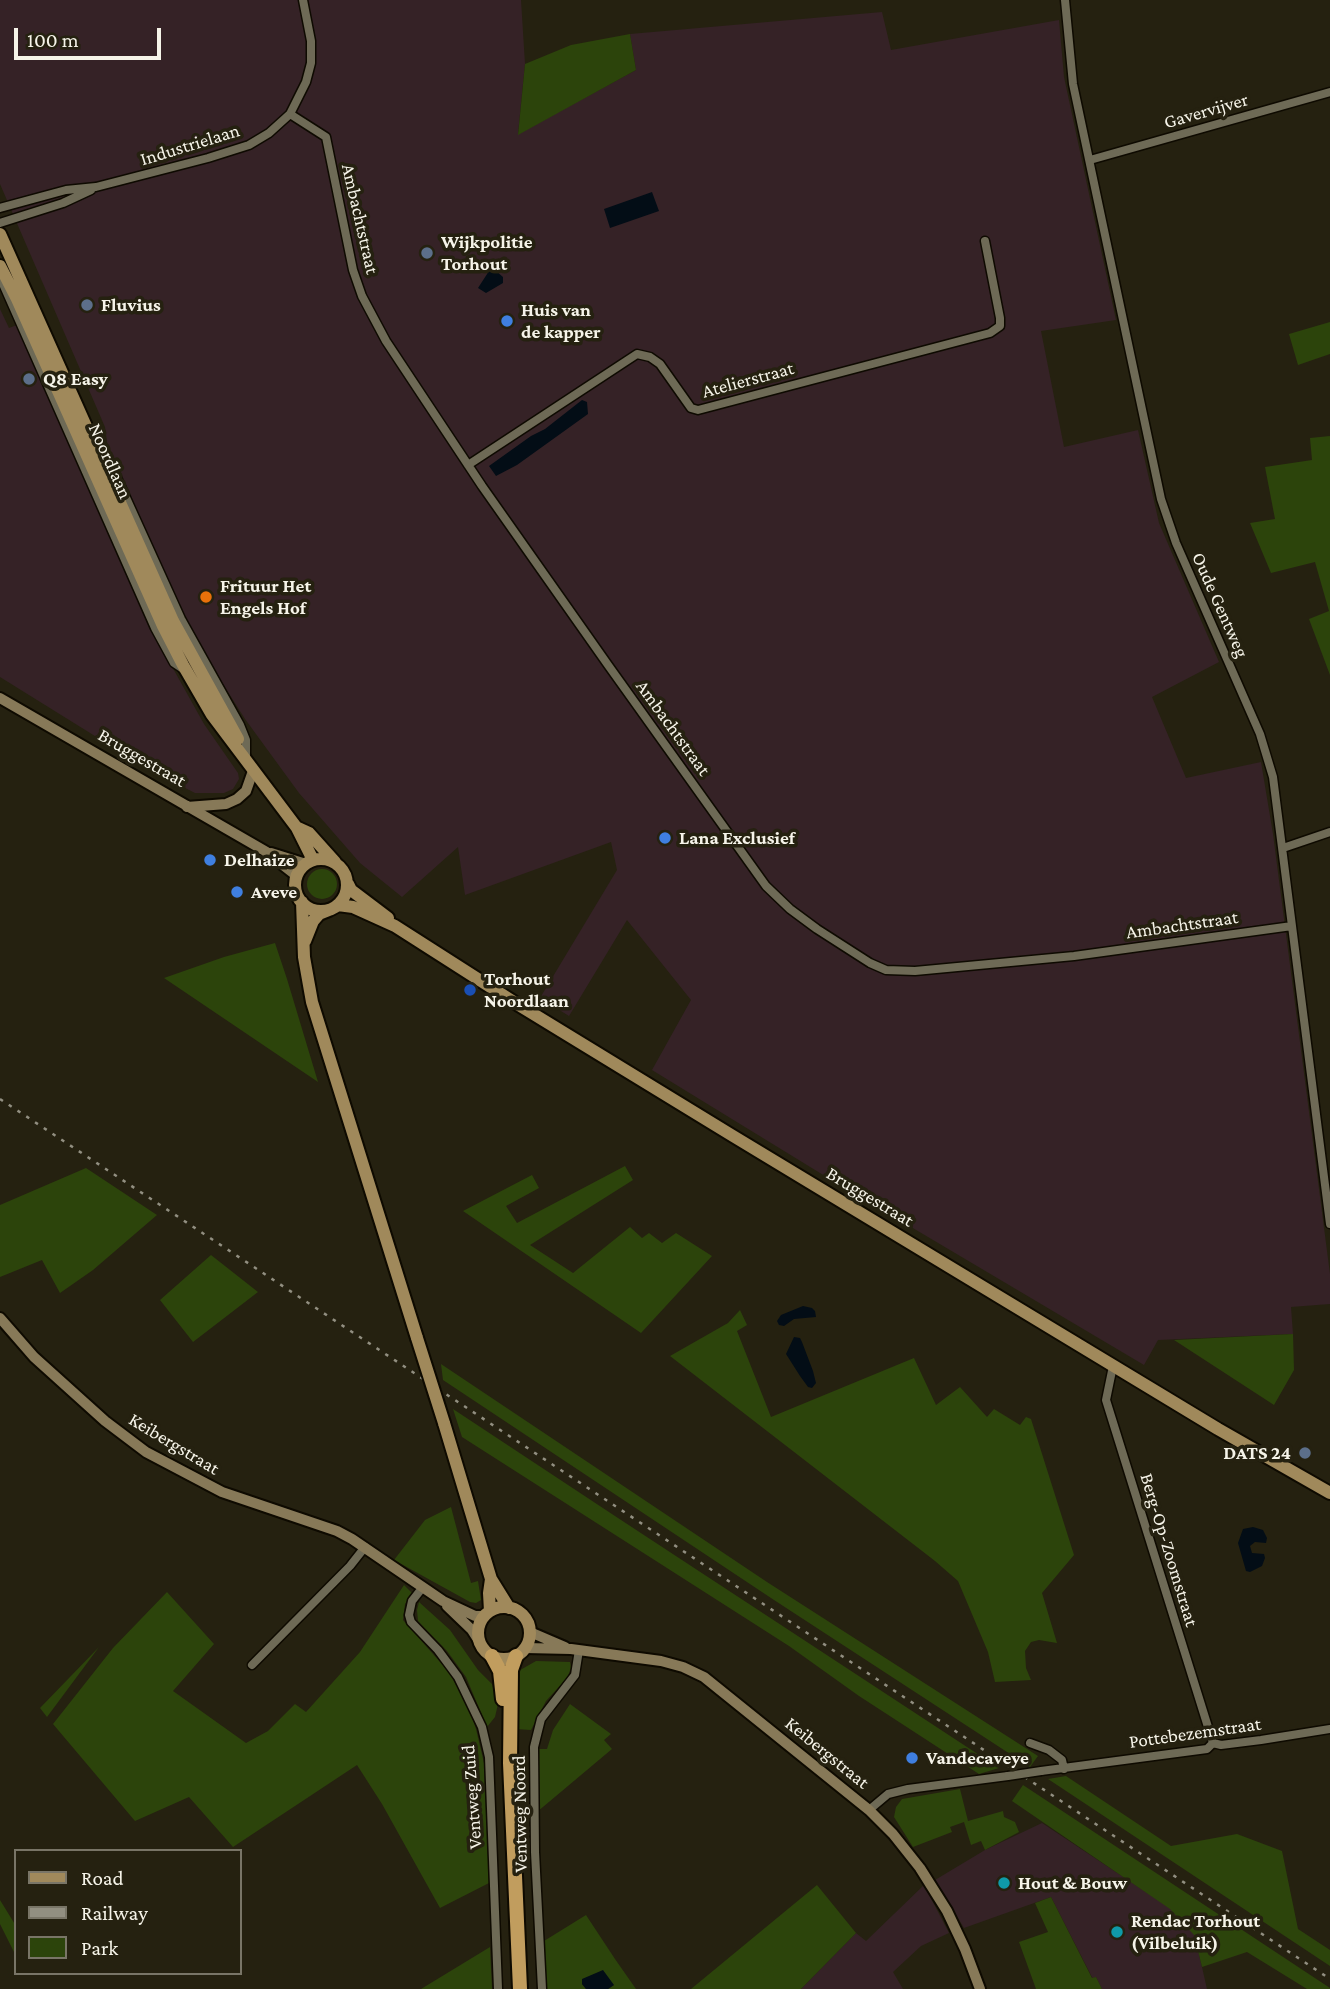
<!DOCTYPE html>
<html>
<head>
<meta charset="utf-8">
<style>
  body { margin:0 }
  #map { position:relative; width:1330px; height:1989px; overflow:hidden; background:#252110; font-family:"Crimson Pro",serif }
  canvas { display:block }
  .legend { position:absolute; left:14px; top:1849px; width:228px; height:126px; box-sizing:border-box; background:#252110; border:2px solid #797567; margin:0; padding:9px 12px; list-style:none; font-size:21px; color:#f6f4e9 }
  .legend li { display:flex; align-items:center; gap:14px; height:35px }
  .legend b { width:35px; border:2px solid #797567 }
  .scale { position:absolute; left:14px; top:28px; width:147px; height:32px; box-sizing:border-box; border:4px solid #f6f4e9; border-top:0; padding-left:9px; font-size:21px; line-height:24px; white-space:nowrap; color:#f6f4e9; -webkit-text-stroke:5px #252110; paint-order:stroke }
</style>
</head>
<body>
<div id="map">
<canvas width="1330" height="1989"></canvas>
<ul class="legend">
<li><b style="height:9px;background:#a0895b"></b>Road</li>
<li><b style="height:9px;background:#928f81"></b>Railway</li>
<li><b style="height:19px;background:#2c440b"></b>Park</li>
</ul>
<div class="scale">100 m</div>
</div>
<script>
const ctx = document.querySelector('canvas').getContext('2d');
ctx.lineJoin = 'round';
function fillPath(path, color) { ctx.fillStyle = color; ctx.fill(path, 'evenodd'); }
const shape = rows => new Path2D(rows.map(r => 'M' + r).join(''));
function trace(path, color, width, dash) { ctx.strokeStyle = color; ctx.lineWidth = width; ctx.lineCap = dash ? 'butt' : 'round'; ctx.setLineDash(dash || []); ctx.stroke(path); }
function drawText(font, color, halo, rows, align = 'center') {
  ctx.font = font + ' "Crimson Pro",serif'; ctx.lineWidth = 7; ctx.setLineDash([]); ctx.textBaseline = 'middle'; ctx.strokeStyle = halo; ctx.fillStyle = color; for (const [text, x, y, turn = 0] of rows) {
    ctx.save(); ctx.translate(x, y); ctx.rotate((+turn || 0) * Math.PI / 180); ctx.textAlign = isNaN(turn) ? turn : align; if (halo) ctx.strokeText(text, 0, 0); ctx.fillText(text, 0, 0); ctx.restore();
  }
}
const commercial = shape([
  [0,0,521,0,525,64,518,134,636,70,630,34,882,12,891,50,1059,20,1064,77,1116,320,1041,331,1064,447,1138,430,1159,523,1219,662,1152,697,1186,778,1261,762,1273,834,1330,1274,1330,1304,1291,1307,1293,1334,1158,1340,1144,1365,820,1173,652,1070,691,1000,627,920,569,1016,540,998,617,870,611,842,465,895,458,847,402,897,360,863,299,793,245,719,199,646,174,596,108,449,105,427,0,184],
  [0,309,9,328,17,325,151,629,204,724,238,773,239,779,233,789,224,793,195,793,148,769,0,677],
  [1042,1823,1170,1908,1194,1932,1207,1989,1102,1989,1096,1977,1093,1979,1051,1897,964,1928,935,1880,985,1850],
  [924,1885,949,1933,921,1946,893,1972,903,1989,801,1989,856,1933,866,1941]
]);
const green = shape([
  [630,34,636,70,518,135,525,64,571,45],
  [1330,322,1330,354,1298,365,1289,334],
  [1330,436,1330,675,1309,619,1329,611,1315,562,1271,573,1250,523,1275,519,1265,467,1312,460,1310,438],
  '307 884a15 15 0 1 1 30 0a15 15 0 1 1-30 0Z',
  [275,943,287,979,318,1082,164,978,224,957],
  [625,1166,633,1180,530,1245,573,1273,630,1227,642,1238,649,1233,662,1243,676,1233,712,1256,641,1333,463,1211,532,1175,539,1188,506,1206,517,1223],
  [86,1168,157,1215,93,1270,60,1293,42,1260,0,1277,0,1205],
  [211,1255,258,1292,193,1342,160,1300],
  [740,1310,747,1325,737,1331,771,1417,914,1358,936,1405,960,1387,987,1417,994,1409,1020,1425,1026,1417,1031,1419,1074,1555,1042,1593,1057,1643,1039,1640,1031,1642,1025,1651,1026,1668,1031,1680,995,1682,988,1652,958,1581,935,1561,670,1356,728,1323],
  [1293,1334,1294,1370,1274,1405,1174,1340],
  [441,1364,767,1582,1038,1756,1030,1767,774,1600,443,1380],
  [453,1409,618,1518,999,1768,979,1774,859,1696,789,1646,462,1437],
  [451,1507,471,1583,478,1581,481,1600,476,1603,470,1602,394,1560,425,1520],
  [404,1585,412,1593,405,1604,403,1620,448,1671,468,1705,476,1729,484,1763,489,1883,440,1908,382,1804,357,1765,233,1847,189,1797,135,1821,53,1724,113,1648,167,1592,214,1644,173,1691,246,1743,268,1731,295,1704,306,1712,360,1652],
  [419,1602,450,1630,478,1670,492,1684,498,1704,495,1717,487,1727,466,1677,447,1651,418,1621,417,1610],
  [99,1647,47,1717,40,1708],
  [536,1661,570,1662,571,1668,567,1678,546,1701,531,1730,515,1729,515,1673],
  [570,1704,611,1734,604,1740,612,1749,537,1812,538,1749,547,1749,553,1730],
  [1066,1776,1171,1846,1237,1834,1282,1851,1298,1929,1330,1950,1330,1966,1048,1779],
  [1023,1785,1330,1988,1330,1989,1307,1989,1247,1952,1202,1967,1194,1935,1170,1909,1012,1801],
  [960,1789,968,1821,1003,1811,1004,1817,1015,1822,1019,1832,985,1850,981,1841,971,1845,964,1822,950,1827,952,1832,913,1847,894,1817,896,1807,902,1799],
  [817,1885,856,1933,801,1989,691,1989],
  [1051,1897,1092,1978,1096,1977,1102,1989,1036,1989,1019,1942,1048,1932,1035,1903],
  [0,1900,16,1926,16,1956,0,1924],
  [586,1915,615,1959,636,1989,608,1989,614,1985,582,1984,586,1989,546,1989,544,1941],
  [490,1947,492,1989,421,1989]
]);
const water = shape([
  [652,192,659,211,610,228,604,209],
  [489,271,496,271,503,277,503,283,486,293,478,288],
  [582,400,587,402,588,414,517,465,496,476,489,466,531,436,545,429],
  [803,1306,812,1308,815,1311,816,1317,794,1319,784,1326,779,1325,777,1321,781,1315],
  [794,1337,800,1338,802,1342,813,1371,816,1383,812,1388,808,1387,800,1376,786,1354],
  [1253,1527,1263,1530,1267,1538,1266,1543,1255,1542,1250,1546,1252,1553,1264,1554,1265,1558,1262,1566,1250,1572,1246,1571,1238,1543,1243,1529],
  [603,1970,614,1985,608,1989,586,1989,582,1984,582,1979]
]);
const street = shape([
  [1065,0,1073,84,1161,499,1176,543,1260,734,1273,777,1330,1224],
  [290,114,326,137,353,270,362,296,386,341,482,486,608,665,766,886,790,909,817,929,870,963,886,970,915,971,1074,956,1292,926],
  [1090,160,1330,92],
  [0,208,66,190,96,187,208,158,249,145,269,133,290,114,306,82,311,63,311,41,303,0],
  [0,223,63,203,91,190],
  [0,277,155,628,174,663,183,669],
  [104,462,113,469,181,619,240,725,246,740,246,756],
  [468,465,637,354,650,357,660,364,691,408,698,410,990,333,1000,326,1000,318,985,241],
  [1283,848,1330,832],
  [1113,1366,1106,1400,1213,1743],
  [423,1587,412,1601,409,1615,411,1622,438,1650,458,1677,482,1727,489,1757,498,1989],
  [252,1665,350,1566,365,1547],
  [1030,1743,1049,1750,1062,1760,1064,1769],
  [1041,1771,1207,1749,1213,1743,1221,1745,1261,1740,1330,1729],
  [869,1810,888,1794,908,1789,1008,1776],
  [542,1989,535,1852,534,1747,541,1719,575,1675,579,1650]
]);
const secondary = shape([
  [0,698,265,851,297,876],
  [187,807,226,804,237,799,246,791,253,771],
  [271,853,306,864],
  [0,1318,34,1357,105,1421,146,1452,222,1492,337,1531,352,1539,443,1601,475,1616,484,1616],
  [447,1606,472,1630,479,1641],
  [530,1632,565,1647],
  [525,1648,571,1649,661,1661,683,1667,704,1677,869,1810,893,1834,920,1868,947,1911,965,1949,980,1989]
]);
const primary = shape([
  [0,234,173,621,238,739],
  [0,266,17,299,163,626,183,665,212,715,297,828,313,860],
  [298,828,309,833,335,862],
  '295 885a26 26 0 1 1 52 0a26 26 0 1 1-52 0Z',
  [348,884,351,890,388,918],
  [302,902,304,957,312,1002,417,1338],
  [338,905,353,907,395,926,517,1004,733,1136,1218,1429,1330,1493],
  [305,941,313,921,319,914,329,910],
  [444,1423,491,1579,509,1608],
  '478 1633a26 26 0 1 1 52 0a26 26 0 1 1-52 0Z',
  [490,1611,489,1593,491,1579]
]);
const highway = shape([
  [492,1656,500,1671,503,1699],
  [516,1656,511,1670,510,1763,520,1989]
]);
const rail = shape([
  [0,1099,1330,1979]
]);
const streetBridge = shape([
  [1008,1776,1041,1771]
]);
const primaryBridge = shape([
  [417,1338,444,1423]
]);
const markers = [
  [427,253,7,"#5c6f8a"],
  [87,305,7,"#5c6f8a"],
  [507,321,7,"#3f7fe0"],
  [29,379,7,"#5c6f8a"],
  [206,597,7,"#e8710a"],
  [665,838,7,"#3f7fe0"],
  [210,860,7,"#3f7fe0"],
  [237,892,7,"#3f7fe0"],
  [470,990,7,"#1a4fb4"],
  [1305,1453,7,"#5c6f8a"],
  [912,1758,7,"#3f7fe0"],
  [1004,1883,7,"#0f9aa8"],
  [1117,1932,7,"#0f9aa8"]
];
const streetNames = [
  ["Gavervijver",1206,111,-16],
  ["Industrielaan",190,145,-17],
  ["Ambachtstraat",360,219,77],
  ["Atelierstraat",748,380,-15],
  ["Noordlaan",110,461,66],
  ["Oude Gentweg",1220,605,66],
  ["Ambachtstraat",673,728,54],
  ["Bruggestraat",142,758,30],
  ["Ambachtstraat",1182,925,-8],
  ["Bruggestraat",870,1197,31],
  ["Keibergstraat",174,1444,31],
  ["Berg-Op-Zoomstraat",1169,1550,73],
  ["Pottebezemstraat",1195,1733,-8],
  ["Keibergstraat",827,1753,39],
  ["Ventweg Zuid",472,1797,-94],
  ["Ventweg Noord",520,1814,-91]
];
const poiNames = [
  ["Wijkpolitie",441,242],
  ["Torhout",441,264],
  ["Fluvius",101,305],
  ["Huis van",521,310],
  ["de kapper",521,332],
  ["Q8 Easy",43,379],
  ["Frituur Het",220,586],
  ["Engels Hof",220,608],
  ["Lana Exclusief",679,838],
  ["Delhaize",224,860],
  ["Aveve",251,892],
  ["Torhout",484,979],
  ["Noordlaan",484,1001],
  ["DATS 24",1291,1453,"right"],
  ["Vandecaveye",926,1758],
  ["Hout & Bouw",1018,1883],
  ["Rendac Torhout",1131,1921],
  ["(Vilbeluik)",1131,1943]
];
fillPath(commercial, '#352226');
fillPath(green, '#2c440b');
fillPath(water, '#030d16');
trace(street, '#0e0a00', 11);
trace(secondary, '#0e0a00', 14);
trace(primary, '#0e0a00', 16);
trace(highway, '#0e0a00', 18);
trace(street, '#6e6a56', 8);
trace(secondary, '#877958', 10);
trace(primary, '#a0895b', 12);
trace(highway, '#c19d5e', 14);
trace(rail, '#928f81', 2.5, [3.5, 7]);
trace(streetBridge, '#0e0a00', 11, []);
trace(primaryBridge, '#0e0a00', 16, []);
trace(streetBridge, '#6e6a56', 8);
trace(primaryBridge, '#a0895b', 12);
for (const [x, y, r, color] of markers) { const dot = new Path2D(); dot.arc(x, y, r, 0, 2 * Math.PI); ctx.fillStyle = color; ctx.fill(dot); trace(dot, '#252110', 2.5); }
drawText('19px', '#f6f4e9', '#252110', streetNames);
drawText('bold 19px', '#f6f4e9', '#252110', poiNames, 'left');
</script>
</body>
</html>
